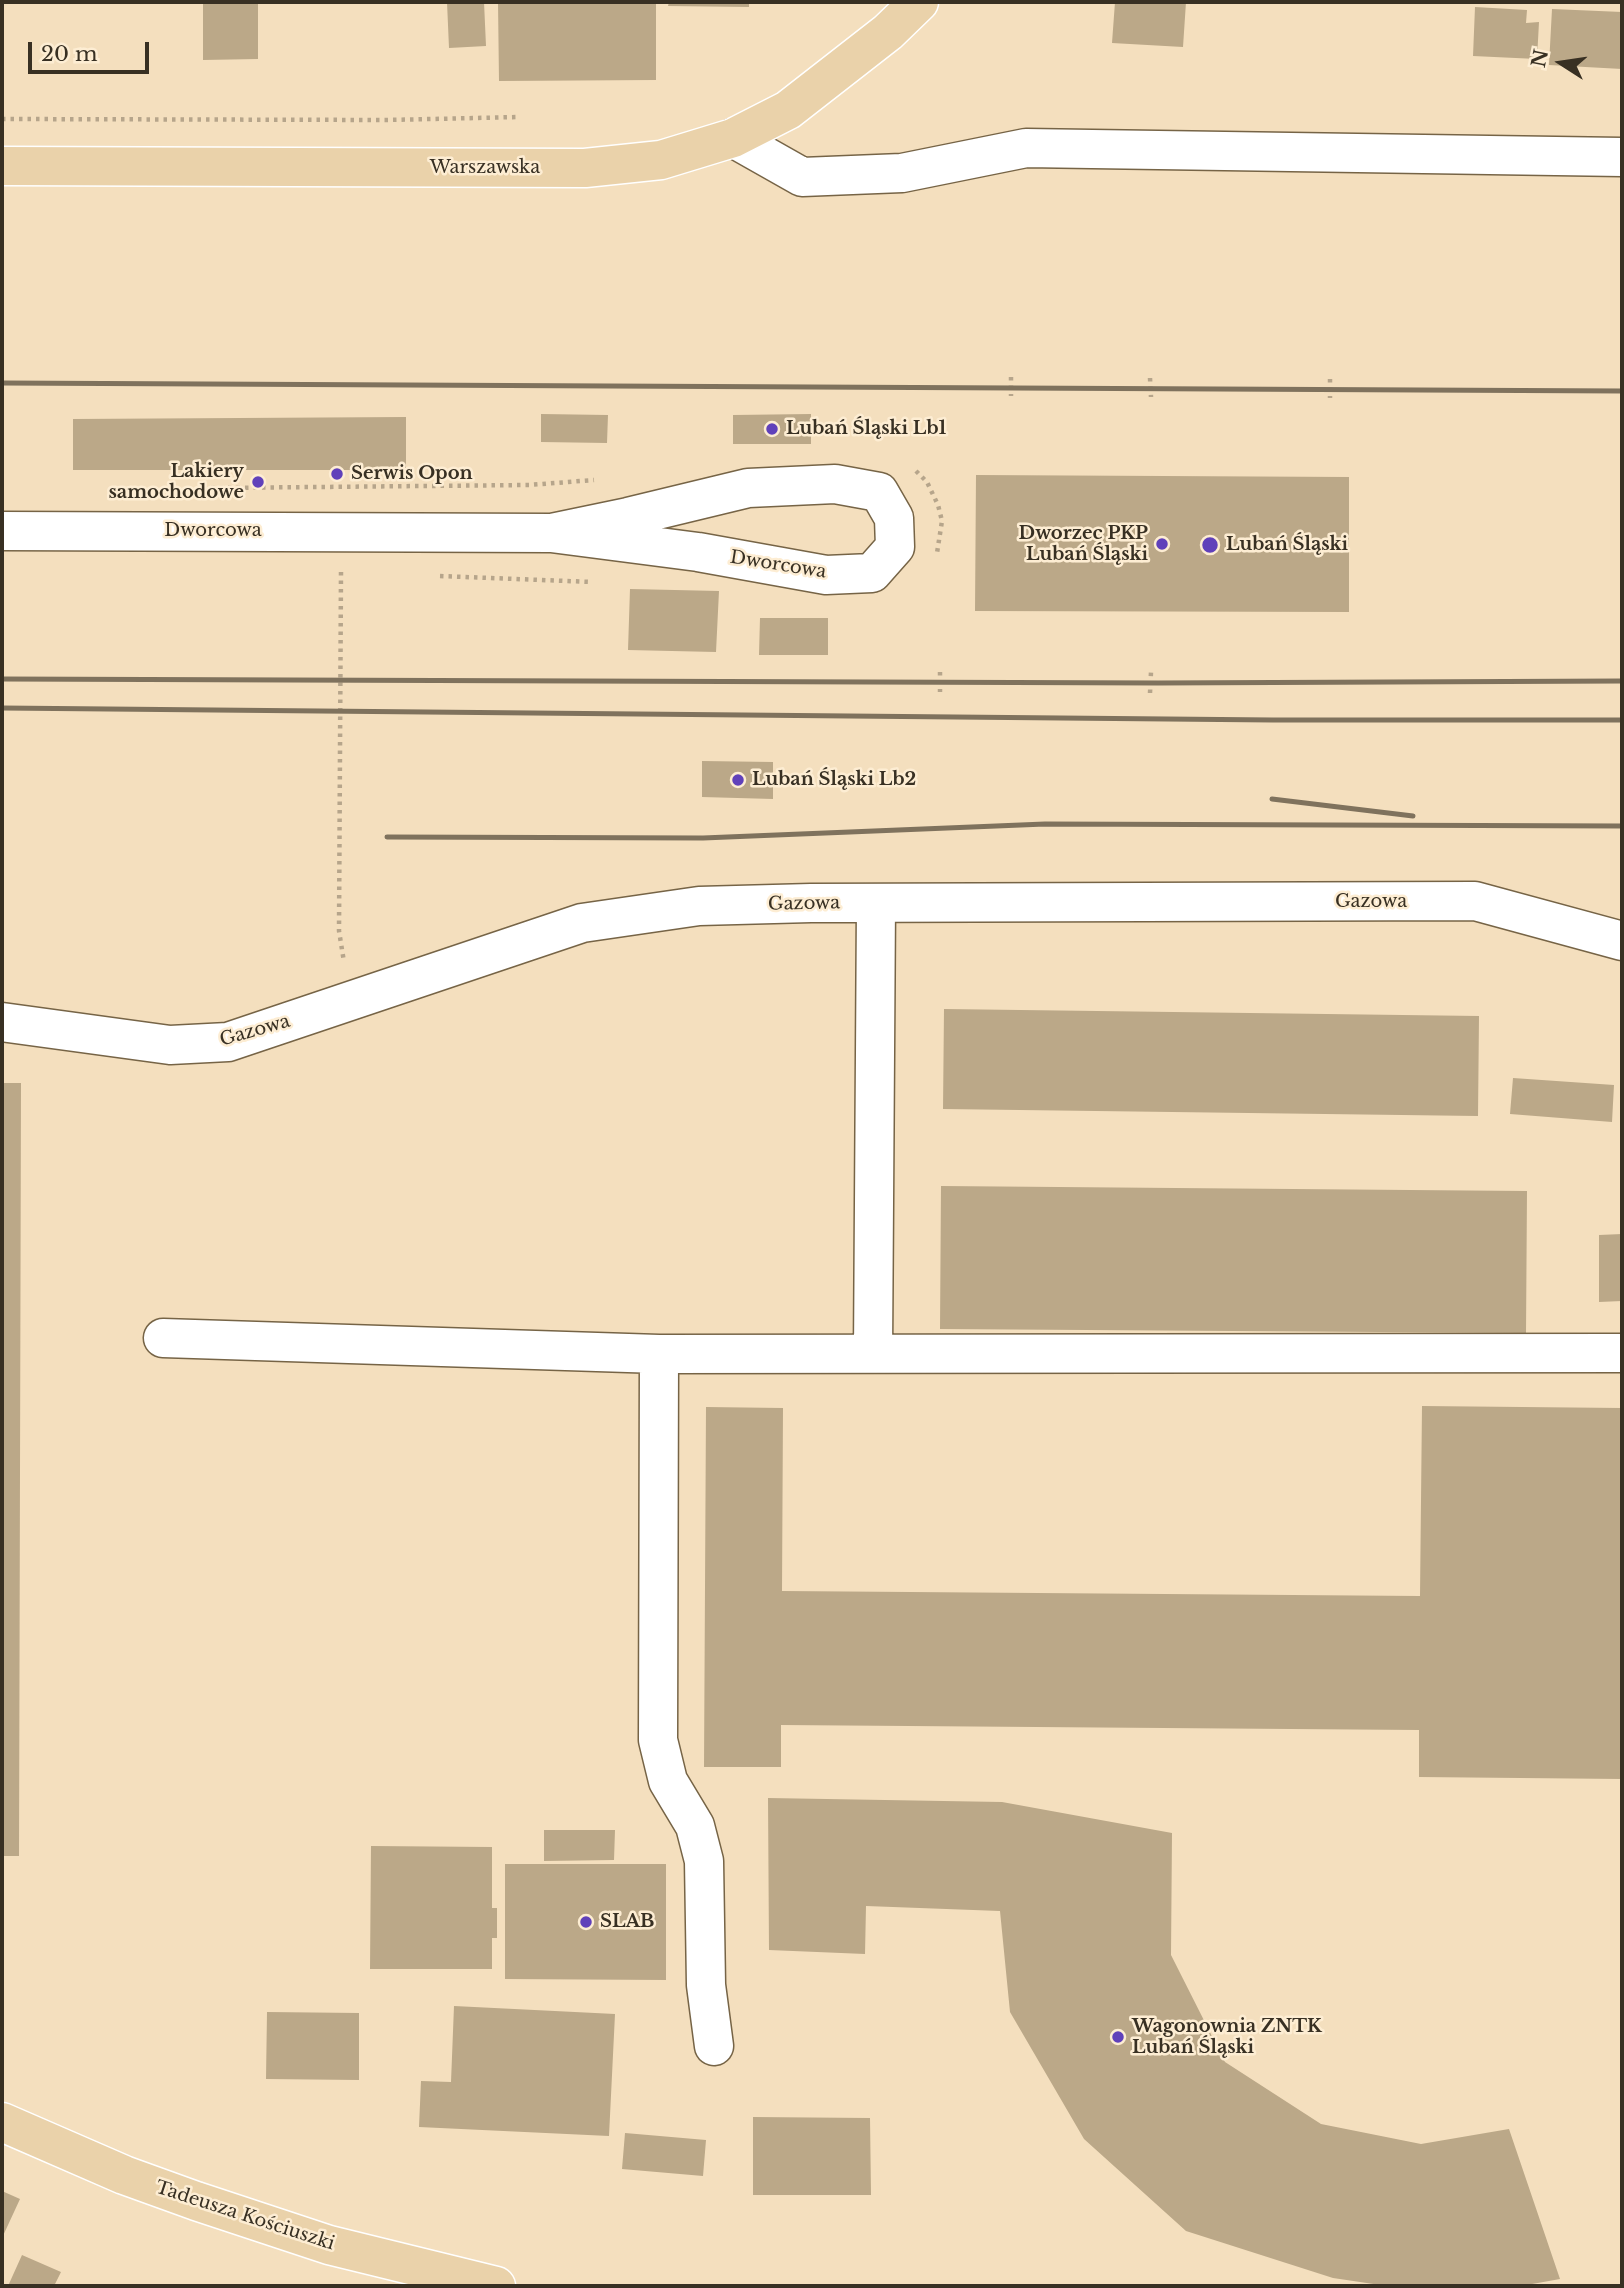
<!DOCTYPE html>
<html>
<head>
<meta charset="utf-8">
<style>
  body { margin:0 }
  #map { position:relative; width:1624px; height:2288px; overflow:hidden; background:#f4dfbe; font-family:"Libre Baskerville",serif }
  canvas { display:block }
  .frame { position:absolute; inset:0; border:4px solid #383023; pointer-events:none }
  .north { position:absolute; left:1526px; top:28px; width:70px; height:70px; -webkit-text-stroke:5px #fdedd3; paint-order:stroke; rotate:282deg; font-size:19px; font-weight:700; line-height:28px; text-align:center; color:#383023 }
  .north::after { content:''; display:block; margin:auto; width:24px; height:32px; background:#383023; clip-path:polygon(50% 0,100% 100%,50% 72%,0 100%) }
  .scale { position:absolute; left:28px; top:42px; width:121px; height:32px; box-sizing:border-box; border:4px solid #383023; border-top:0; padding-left:9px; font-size:21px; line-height:24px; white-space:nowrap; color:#383023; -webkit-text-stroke:5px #fdedd3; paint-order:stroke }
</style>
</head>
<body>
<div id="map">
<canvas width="1624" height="2288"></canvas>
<div class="frame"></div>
<div class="north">N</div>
<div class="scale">20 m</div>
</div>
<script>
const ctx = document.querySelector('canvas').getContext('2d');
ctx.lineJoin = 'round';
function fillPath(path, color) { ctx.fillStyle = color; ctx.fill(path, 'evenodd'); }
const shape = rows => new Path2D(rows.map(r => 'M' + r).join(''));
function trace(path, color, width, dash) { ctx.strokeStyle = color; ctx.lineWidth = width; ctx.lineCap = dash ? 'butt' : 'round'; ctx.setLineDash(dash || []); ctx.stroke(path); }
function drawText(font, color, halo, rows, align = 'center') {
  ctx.font = font + ' "Libre Baskerville",serif'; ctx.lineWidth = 5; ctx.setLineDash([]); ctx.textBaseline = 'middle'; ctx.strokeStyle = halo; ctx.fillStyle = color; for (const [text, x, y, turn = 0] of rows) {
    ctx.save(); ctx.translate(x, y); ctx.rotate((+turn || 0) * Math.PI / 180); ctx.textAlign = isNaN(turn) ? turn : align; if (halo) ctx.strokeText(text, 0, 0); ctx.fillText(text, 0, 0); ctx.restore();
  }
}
const building = shape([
  [203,2,258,2,258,59,203,60],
  [447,2,484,2,486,46,449,48],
  [498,2,656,2,656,80,499,81],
  [669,2,749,2,749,7,668,6],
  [1115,2,1186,2,1183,47,1112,43],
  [1475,7,1527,10,1526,23,1539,22,1537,59,1473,56],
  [1552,9,1622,12,1622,69,1549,65],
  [541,414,608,415,607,443,541,442],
  [811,414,811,444,733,444,733,415],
  [406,417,406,470,73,470,73,419],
  [976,475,1349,477,1349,612,975,611],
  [630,589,719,591,716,652,628,650],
  [760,618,828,618,828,655,759,655],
  [702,761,773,762,773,799,702,797],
  [944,1009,1479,1016,1478,1116,943,1109],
  [1513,1078,1614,1085,1612,1122,1510,1114],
  [2,1083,21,1083,19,1856,2,1856],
  [941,1186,1527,1191,1526,1333,940,1329],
  [1622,1234,1622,1301,1599,1302,1599,1235],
  [1422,1406,1622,1408,1622,1779,1419,1777,1419,1730,781,1725,781,1767,704,1767,706,1407,783,1408,782,1591,1420,1596],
  [768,1798,1002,1802,1172,1833,1171,1955,1225,2062,1321,2124,1421,2144,1509,2129,1560,2279,1521,2286,1387,2286,1333,2278,1186,2231,1084,2139,1010,2012,1000,1911,866,1906,865,1954,769,1950],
  [544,1830,615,1830,614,1860,544,1861],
  [371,1846,492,1847,492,1908,497,1908,497,1938,492,1938,492,1969,370,1969],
  [505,1864,666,1864,666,1980,505,1979],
  [454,2006,615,2014,609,2136,419,2127,421,2081,451,2082],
  [267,2012,359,2013,359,2080,266,2079],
  [753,2117,870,2118,871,2195,753,2195],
  [625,2133,706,2140,703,2176,622,2169],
  [2,2191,20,2199,2,2238],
  [22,2255,61,2272,54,2286,8,2286]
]);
const path = shape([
  [2,119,387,120,520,117],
  [1011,377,1011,396],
  [1150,378,1151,397],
  [1330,379,1330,398],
  [916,471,927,482,938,505,942,521,937,553],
  [211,488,529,485,594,480],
  [341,572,339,931,344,962],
  [440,576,592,582],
  [940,672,940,692],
  [1150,693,1151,672]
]);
const minor = shape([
  [733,138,802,177,902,173,1026,148,1622,157],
  [2,531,551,533,698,552,826,575,872,573,895,547,894,518,879,492,835,484,748,488,628,517,551,533],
  [2,1022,170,1045,228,1042,582,923,699,906,811,903,1475,901,1622,941],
  [163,1338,659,1354,1622,1353],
  [873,1352,876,903],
  [659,1354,658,1740,668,1781,695,1826,704,1861,706,1985,714,2046]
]);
const major = shape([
  [2,166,585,168,661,160,733,138,788,110,888,32,919,2],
  [2,2122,124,2175,196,2201,329,2245,496,2286]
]);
const rail = shape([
  [2,383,1622,391],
  [2,679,1158,683,1622,681],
  [2,708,1273,720,1622,720],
  [1272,799,1413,816],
  [387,837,703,838,1045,824,1622,826]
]);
const markers = [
  [772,429,7,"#6041ba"],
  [337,474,7,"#6041ba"],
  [258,482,7,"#6041ba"],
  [1162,544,7,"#6041ba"],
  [1210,545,9,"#6041ba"],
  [738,780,7,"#6041ba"],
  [586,1922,7,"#6041ba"],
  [1118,2037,7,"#6041ba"]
];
const streetNames = [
  ["Warszawska",485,168],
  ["Dworcowa",213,531],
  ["Dworcowa",778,565,9],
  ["Gazowa",1371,902],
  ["Gazowa",804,904,-1],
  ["Gazowa",255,1031,-16],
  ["Tadeusza Kościuszki",245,2216,18]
];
const poiNames = [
  ["Lubań Śląski Lb1",786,429],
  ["Lakiery",244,472,"right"],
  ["samochodowe",244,493,"right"],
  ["Serwis Opon",351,474],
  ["Dworzec PKP",1148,534,"right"],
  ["Lubań Śląski",1148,555,"right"],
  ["Lubań Śląski",1226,545],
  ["Lubań Śląski Lb2",752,780],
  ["SLAB",600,1922],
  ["Wagonownia ZNTK",1132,2027],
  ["Lubań Śląski",1132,2048]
];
fillPath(building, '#bba888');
trace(minor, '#766446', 41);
trace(major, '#fff', 41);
trace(path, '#b6a58b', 4.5, [3.5, 5]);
trace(minor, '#fff', 38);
trace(major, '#ead2aa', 38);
trace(rail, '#7f725d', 5);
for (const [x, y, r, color] of markers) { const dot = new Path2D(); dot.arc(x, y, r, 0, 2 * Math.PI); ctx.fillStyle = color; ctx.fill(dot); trace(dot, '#fdedd3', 2.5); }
drawText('18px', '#383023', '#fdedd3', streetNames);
drawText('bold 18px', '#383023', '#fdedd3', poiNames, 'left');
</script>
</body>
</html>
